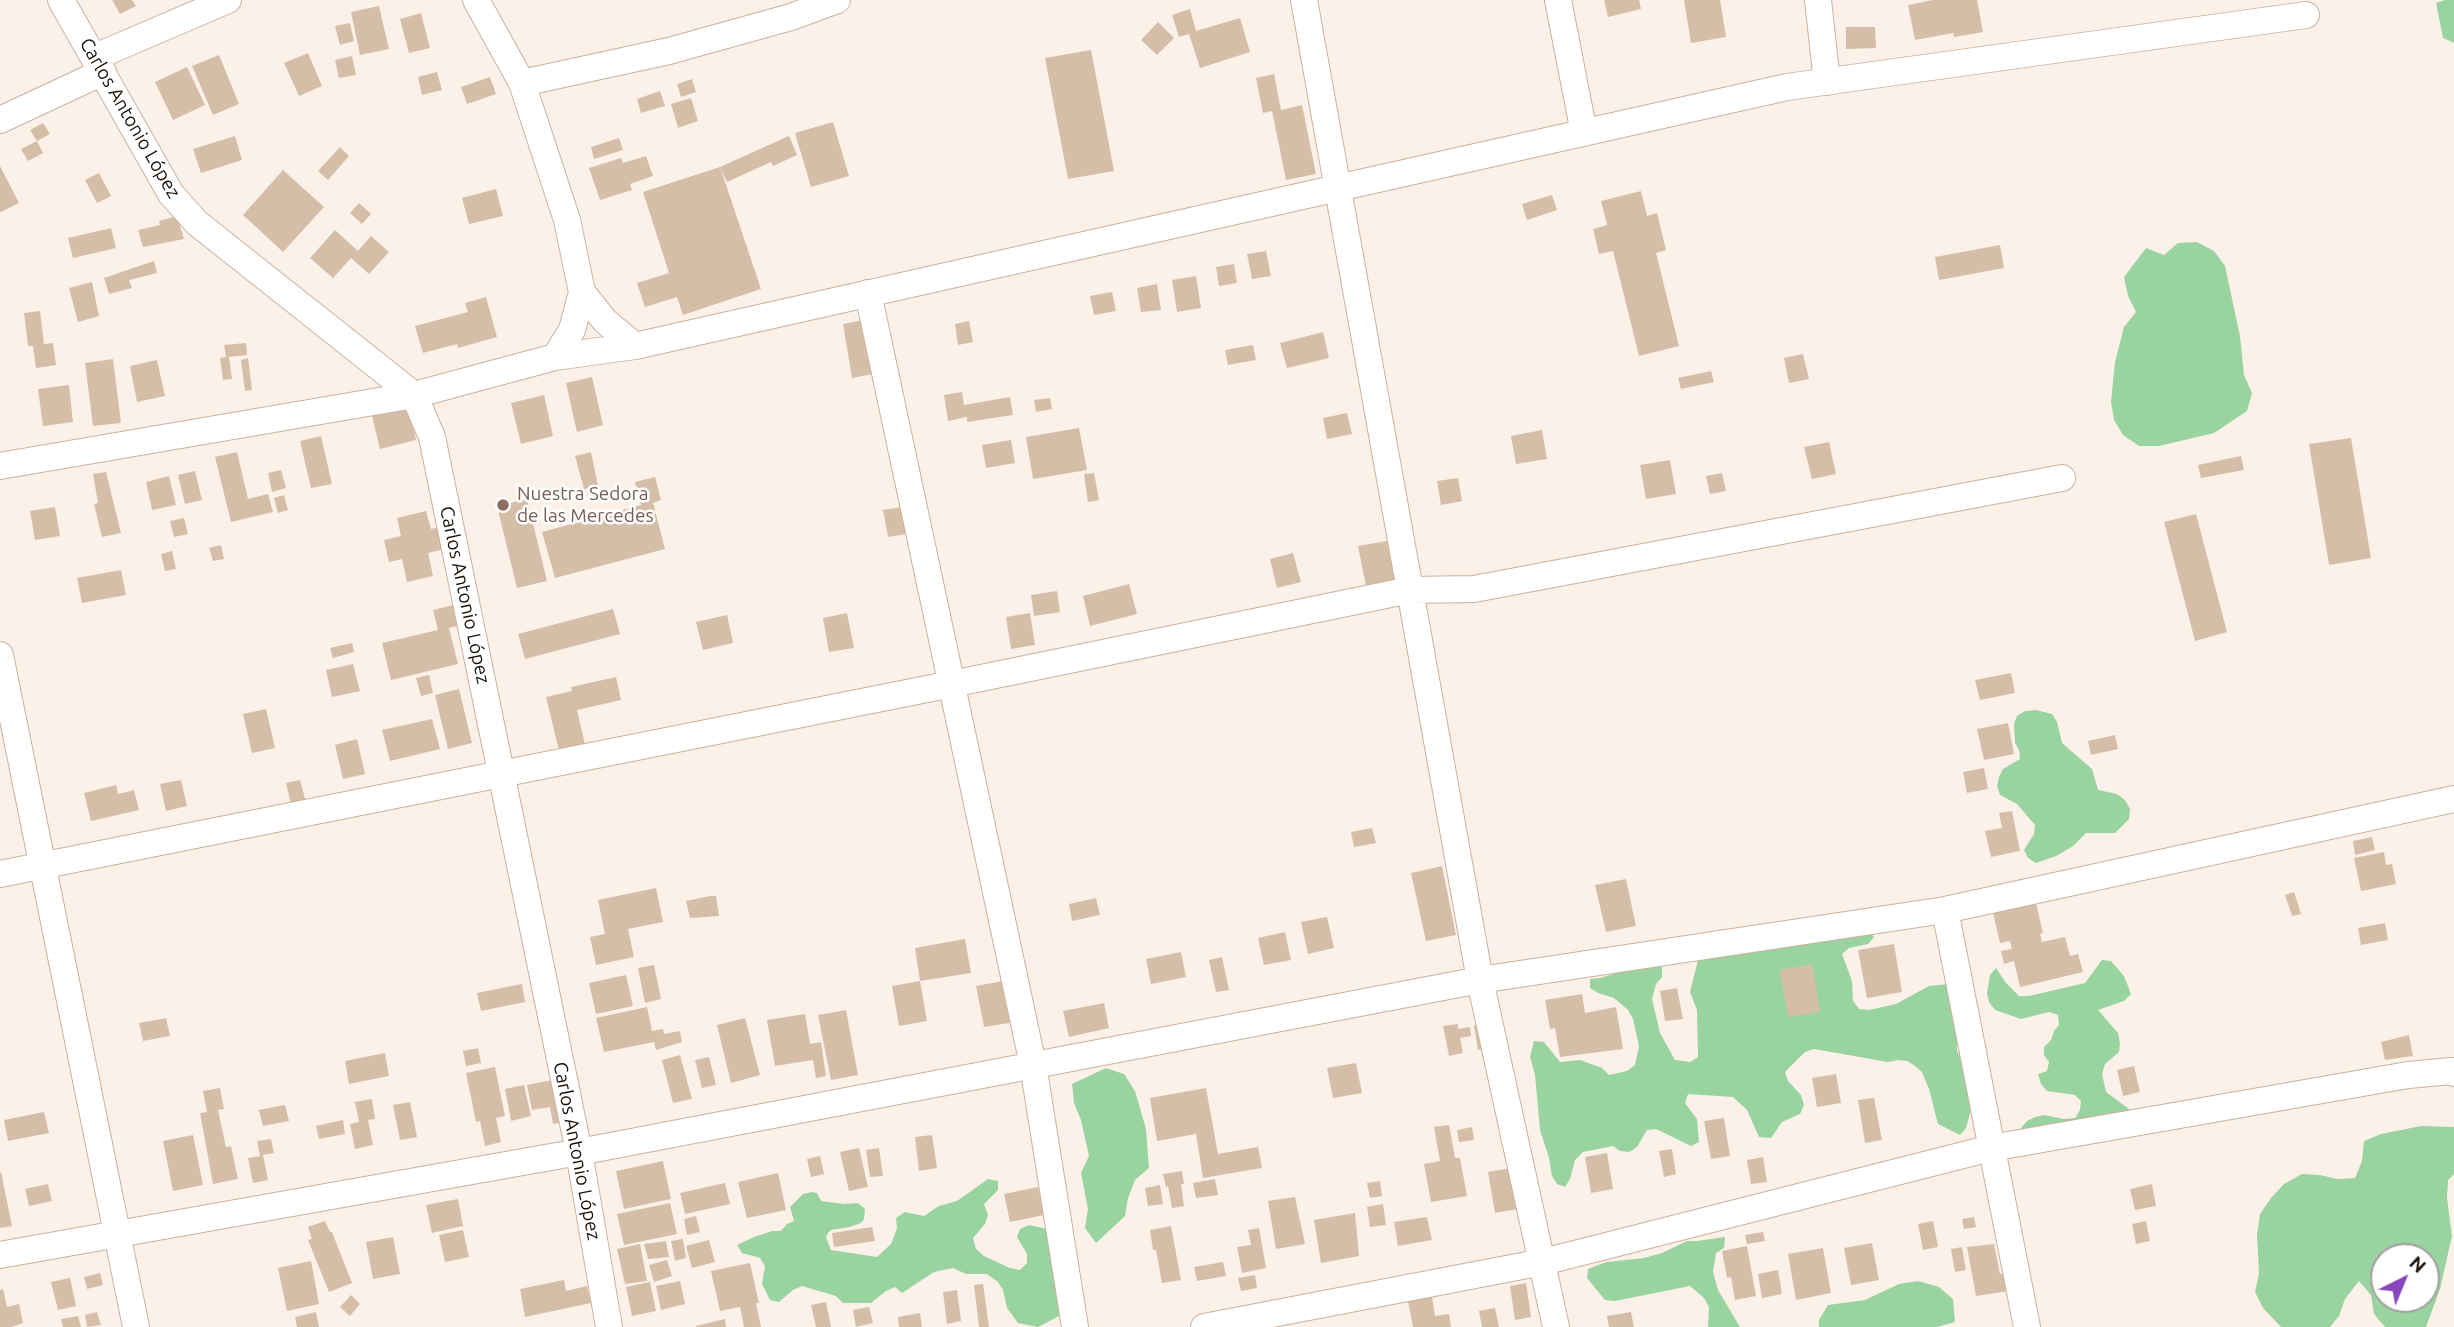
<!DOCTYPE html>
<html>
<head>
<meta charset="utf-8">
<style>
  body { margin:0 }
  #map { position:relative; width:2454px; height:1327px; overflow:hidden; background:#fcf1e9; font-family:Ubuntu,sans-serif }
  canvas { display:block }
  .north { position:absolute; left:2370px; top:1243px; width:70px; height:70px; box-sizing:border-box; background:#fff; border:2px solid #a39f9d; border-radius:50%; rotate:43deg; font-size:19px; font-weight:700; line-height:28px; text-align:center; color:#191009 }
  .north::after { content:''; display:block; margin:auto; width:24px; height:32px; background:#8746bb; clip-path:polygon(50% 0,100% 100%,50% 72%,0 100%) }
</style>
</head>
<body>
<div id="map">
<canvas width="2454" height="1327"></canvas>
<div class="north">N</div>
</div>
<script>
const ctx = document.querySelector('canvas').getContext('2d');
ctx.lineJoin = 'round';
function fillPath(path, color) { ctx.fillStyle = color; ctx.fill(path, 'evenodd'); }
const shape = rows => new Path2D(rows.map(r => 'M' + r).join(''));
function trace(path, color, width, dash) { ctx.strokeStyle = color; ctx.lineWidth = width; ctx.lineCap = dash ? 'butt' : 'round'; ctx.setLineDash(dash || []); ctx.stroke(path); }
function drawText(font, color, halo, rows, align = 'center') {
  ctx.font = font + ' Ubuntu,sans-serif'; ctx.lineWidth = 5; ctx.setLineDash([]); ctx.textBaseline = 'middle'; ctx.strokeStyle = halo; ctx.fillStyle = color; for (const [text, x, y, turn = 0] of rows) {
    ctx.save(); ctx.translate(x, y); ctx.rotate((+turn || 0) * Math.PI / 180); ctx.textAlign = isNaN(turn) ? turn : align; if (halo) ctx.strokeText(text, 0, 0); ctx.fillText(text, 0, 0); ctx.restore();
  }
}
const forest = shape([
  [2445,0,2454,0,2454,43,2443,38,2436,3],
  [2197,242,2214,251,2225,266,2240,336,2244,375,2252,393,2247,411,2214,433,2159,446,2139,446,2123,435,2114,420,2111,402,2115,362,2124,327,2136,312,2128,296,2124,277,2146,248,2164,255,2178,243],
  [2036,710,2052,714,2057,722,2062,743,2092,769,2098,790,2117,794,2125,800,2130,809,2129,819,2115,833,2086,833,2073,846,2056,856,2036,863,2028,858,2024,850,2034,834,2035,825,2017,804,2000,795,1997,786,1999,777,2003,769,2020,759,2019,750,2015,743,2014,724,2017,716,2025,711],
  [1869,928,1874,937,1868,944,1849,948,1842,954,1852,981,1853,1001,1859,1009,1869,1010,1896,1004,1929,986,1949,984,1958,1031,1957,1051,1966,1069,1971,1109,1966,1128,1960,1135,1938,1124,1929,1089,1922,1072,1915,1066,1907,1061,1898,1060,1888,1062,1814,1049,1805,1052,1785,1072,1788,1081,1801,1095,1804,1105,1800,1114,1782,1122,1771,1138,1759,1137,1747,1110,1733,1097,1688,1094,1685,1103,1697,1119,1699,1142,1691,1146,1656,1129,1647,1130,1637,1147,1629,1152,1620,1151,1613,1146,1583,1152,1575,1160,1570,1179,1565,1187,1557,1184,1552,1176,1549,1158,1540,1130,1535,1075,1530,1057,1534,1041,1544,1042,1560,1062,1580,1060,1602,1068,1609,1075,1627,1071,1635,1065,1639,1046,1633,1019,1628,1010,1614,998,1598,993,1590,988,1590,979,1600,978,1654,962,1662,967,1662,977,1656,984,1652,999,1660,1033,1675,1060,1690,1062,1698,1057,1697,1010,1690,992,1699,956],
  [2102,960,2111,961,2124,976,2131,994,2124,1001,2098,1010,2118,1033,2120,1043,2119,1052,2105,1064,2102,1074,2106,1092,2129,1109,2132,1119,2104,1142,2095,1144,2018,1137,2021,1128,2027,1121,2035,1117,2044,1115,2064,1119,2075,1118,2080,1110,2081,1101,2075,1095,2047,1091,2041,1084,2038,1074,2047,1071,2049,1062,2044,1055,2044,1047,2051,1040,2054,1031,2059,1025,2058,1015,2049,1012,2021,1019,1995,1010,1989,1002,1987,993,1990,975,1996,968,2006,983,2019,996,2029,996,2085,983],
  [1106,1068,1124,1074,1135,1091,1146,1129,1149,1168,1135,1180,1128,1198,1125,1216,1096,1243,1085,1228,1088,1209,1081,1173,1089,1156,1081,1120,1074,1103,1072,1084],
  [2421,1126,2454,1127,2454,1174,2448,1180,2447,1198,2452,1236,2440,1289,2426,1327,2385,1327,2374,1314,2371,1295,2359,1281,2345,1299,2339,1316,2330,1327,2281,1327,2263,1308,2255,1292,2259,1273,2257,1235,2260,1214,2271,1198,2284,1184,2302,1174,2320,1175,2337,1179,2355,1178,2362,1161,2364,1141,2381,1134],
  [2384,1257,2426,1257,2426,1299,2384,1299],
  [988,1179,998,1181,998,1190,984,1204,988,1215,985,1224,973,1238,976,1249,984,1256,1010,1268,1020,1270,1027,1263,1027,1254,1017,1237,1020,1229,1029,1225,1047,1229,1061,1315,1038,1327,1018,1323,1007,1308,1003,1290,998,1282,987,1274,966,1274,953,1268,934,1272,902,1293,895,1287,886,1291,871,1303,843,1303,836,1296,802,1286,793,1290,779,1302,770,1300,762,1284,765,1266,760,1258,742,1253,737,1245,754,1237,772,1231,781,1231,787,1224,794,1221,790,1207,803,1194,812,1192,817,1193,821,1201,844,1204,858,1203,865,1209,864,1219,861,1223,850,1227,831,1230,828,1233,826,1237,831,1250,877,1257,891,1244,897,1228,896,1218,905,1212,924,1216,939,1206,957,1201],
  [1725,1237,1724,1248,1716,1253,1713,1272,1718,1290,1740,1327,1708,1327,1709,1307,1704,1298,1690,1286,1615,1301,1605,1300,1587,1278,1588,1269,1606,1262,1644,1258,1662,1253,1687,1241,1697,1241],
  [1918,1281,1939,1287,1953,1299,1955,1322,1937,1327,1819,1327,1819,1320,1828,1305,1865,1300,1899,1284]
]);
const building = shape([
  [112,0,132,0,136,6,120,14],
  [1604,0,1639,0,1641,9,1608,17],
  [1684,0,1720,0,1726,37,1691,43],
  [1933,0,1977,0,1983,32,1954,37,1953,33,1915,40,1908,5],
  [379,6,389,49,360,55,351,12],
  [1190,9,1196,31,1240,18,1250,52,1200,68,1189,34,1179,37,1172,15],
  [421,13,430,48,409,53,400,19],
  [1158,22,1174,38,1157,55,1141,40],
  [350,23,354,41,340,45,335,26],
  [1846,27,1875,27,1876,48,1846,49],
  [1091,50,1114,171,1068,179,1045,58],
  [308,53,322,86,299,96,284,63],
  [219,55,239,104,213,115,192,66],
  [352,56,356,75,339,78,335,60],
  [187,67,205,105,173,120,155,82],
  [437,72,442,90,422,95,418,77],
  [1274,74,1281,110,1302,105,1316,174,1286,180,1272,111,1263,113,1256,78],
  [490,77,496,94,467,104,461,87],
  [692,79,696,92,681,97,677,84],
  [660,91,665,106,641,113,637,99],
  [691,98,698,121,678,128,671,104],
  [833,122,849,176,811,187,795,133],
  [43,123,50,134,37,141,30,130],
  [235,136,242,160,201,173,193,149],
  [789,136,797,155,773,166,771,162,727,182,720,167,761,289,683,315,677,297,645,307,637,283,669,273,643,192,720,167],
  [619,138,623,150,594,159,591,147],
  [37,141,43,153,28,161,21,149],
  [340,147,349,156,328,180,318,171],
  [646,156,653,176,630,184,632,190,600,200,589,168,621,158,623,163],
  [0,166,19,203,1,212,0,211],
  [283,170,324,207,283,252,243,215],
  [99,173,111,196,97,203,85,180],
  [496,189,503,216,469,224,462,198],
  [1641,191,1647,216,1657,213,1666,250,1656,253,1679,346,1639,356,1613,251,1599,254,1593,229,1607,225,1601,201],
  [1552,195,1557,210,1527,220,1522,204],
  [359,203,371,214,362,224,350,213],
  [177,216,184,239,143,247,138,230,160,225,159,221],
  [111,228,116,248,73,258,68,238],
  [335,230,358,251,371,236,389,252,369,274,351,258,333,278,310,258],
  [2000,245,2004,268,1939,280,1935,257],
  [1266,251,1271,276,1252,279,1247,254],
  [154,261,157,273,129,280,132,288,109,294,104,278],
  [1234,264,1237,283,1219,286,1216,267],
  [1196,276,1201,308,1177,312,1172,280],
  [92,282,99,316,78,322,69,288],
  [1157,284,1161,310,1141,312,1137,288],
  [1112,292,1116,311,1094,315,1090,296],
  [486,297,497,337,458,348,457,344,423,353,415,326,468,312,465,303],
  [40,311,44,344,53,343,56,365,36,368,33,346,28,346,24,313],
  [868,319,878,373,852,378,843,324],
  [969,321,973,342,958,345,955,324],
  [1323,332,1329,358,1287,368,1280,343],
  [246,343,247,355,229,357,232,379,223,380,220,358,226,357,224,345],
  [1253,345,1256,360,1228,365,1225,350],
  [1803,354,1809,379,1789,383,1784,358],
  [248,358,252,390,245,391,241,360],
  [113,359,121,423,93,426,85,363],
  [157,360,165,396,137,402,130,366],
  [1711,371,1714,382,1681,389,1678,378],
  [592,377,603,425,577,432,566,383],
  [69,385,73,422,43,426,38,389],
  [962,392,964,405,1010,397,1013,415,967,422,967,417,948,421,944,395],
  [544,395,553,436,521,444,511,403],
  [1050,398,1052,409,1036,412,1034,400],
  [409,407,416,440,380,449,372,416],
  [1347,413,1352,434,1327,439,1323,418],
  [1079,428,1087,470,1033,479,1026,437],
  [1542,430,1547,459,1516,464,1511,436],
  [321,436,332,484,311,488,300,441],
  [2351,438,2371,558,2329,565,2309,444],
  [1011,440,1015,463,986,468,982,445],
  [1829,442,1836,474,1812,479,1804,447],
  [237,452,248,499,268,494,273,512,231,522,215,457],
  [591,452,598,486,584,489,575,456],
  [2241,456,2244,470,2201,478,2198,465],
  [1670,460,1676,494,1646,499,1640,465],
  [281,470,286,488,272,492,268,473],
  [195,471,202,500,185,504,178,475],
  [106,472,121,533,102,537,94,504,98,503,93,474],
  [1094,473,1099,500,1088,502,1084,474],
  [1722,473,1726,491,1710,494,1706,476],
  [169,476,176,505,152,510,146,482],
  [655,477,661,500,653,503,665,549,555,578,542,532,641,505,635,482],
  [1458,478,1462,501,1441,505,1437,481],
  [284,495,288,510,278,513,274,498],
  [527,499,547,581,517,588,497,506],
  [908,506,913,533,888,537,883,510],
  [55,507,60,536,35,540,30,511],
  [426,511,431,529,440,527,445,549,428,553,433,576,407,582,402,559,389,562,384,540,401,536,397,518],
  [2196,514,2227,632,2195,641,2164,522],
  [184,518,188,534,174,537,170,521],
  [1387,541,1395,580,1366,586,1358,546],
  [221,545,224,559,213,561,209,548],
  [172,551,176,569,165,571,161,554],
  [1293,553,1301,582,1277,588,1270,559],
  [121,570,126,595,82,603,77,578],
  [1129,584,1137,614,1090,626,1083,596],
  [1057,591,1060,612,1034,616,1031,595],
  [457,604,462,625,449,628,458,664,391,680,382,643,438,630,433,610],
  [613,609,620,634,525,659,518,634],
  [847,613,854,648,829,652,823,618],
  [1030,613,1035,645,1011,649,1006,617],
  [727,615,733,643,703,650,696,622],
  [352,643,354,652,333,658,330,648],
  [353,664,360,691,332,697,326,670],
  [2011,673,2015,693,1980,700,1975,680],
  [429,675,433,693,421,696,416,678],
  [616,677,621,700,577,710,586,749,560,755,546,697,572,691,571,687],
  [459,689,472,743,448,749,435,695],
  [266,709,275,748,252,753,243,714],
  [432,719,440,749,390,761,382,730],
  [2008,723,2014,754,1984,760,1977,729],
  [2115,735,2118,749,2091,755,2088,741],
  [357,739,365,774,343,779,335,745],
  [1984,768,1988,789,1967,793,1963,772],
  [181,780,187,806,166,811,160,784],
  [300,780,307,806,292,809,286,783],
  [116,785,118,794,134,790,139,810,91,821,84,793],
  [2012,811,2020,851,1991,857,1985,831,2002,828,1999,813],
  [1372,828,1376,843,1354,847,1351,832],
  [2372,837,2375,850,2355,855,2353,841],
  [2384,852,2386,865,2392,864,2396,884,2361,891,2354,858],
  [1442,866,1456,935,1426,941,1411,873],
  [1626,879,1636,926,1606,932,1595,885],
  [656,888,663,922,628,929,634,957,596,965,590,937,605,934,598,900],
  [2294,892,2301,914,2292,916,2285,895],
  [710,896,716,896,719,916,690,918,686,901],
  [1096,898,1100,915,1072,921,1069,904],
  [2036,903,2043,933,2040,934,2042,942,2065,937,2070,956,2078,954,2083,972,2020,987,2014,961,2004,964,2001,951,2012,949,2010,941,2000,943,1993,913],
  [1327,917,1334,948,1308,954,1301,922],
  [2385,923,2388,940,2361,945,2358,928],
  [1285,932,1291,960,1264,965,1258,938],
  [965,939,971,973,920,981,915,948],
  [1894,944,1902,992,1867,998,1858,950],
  [1181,952,1186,977,1151,984,1146,959],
  [1222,957,1229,990,1216,992,1209,960],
  [1812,964,1820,1012,1788,1017,1780,970],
  [654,965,661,999,645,1003,638,968],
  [626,975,633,1006,596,1014,589,983],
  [1008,980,1015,1022,984,1027,976,986],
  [920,981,927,1021,899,1026,892,986],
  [522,984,525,1002,481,1011,477,993],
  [1677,988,1683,1019,1665,1021,1660,991],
  [1582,994,1585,1013,1616,1007,1623,1049,1560,1057,1555,1028,1550,1029,1545,1000],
  [1104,1003,1109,1028,1069,1037,1063,1011],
  [647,1007,652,1031,663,1029,664,1034,680,1031,682,1042,656,1050,654,1042,604,1052,596,1018],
  [846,1010,858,1075,831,1080,818,1015],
  [805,1014,810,1044,821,1042,826,1076,816,1078,813,1060,775,1066,767,1020],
  [166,1018,170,1036,143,1041,139,1023],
  [745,1018,760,1075,731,1083,717,1025],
  [1487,1023,1491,1048,1478,1050,1474,1025],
  [1458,1024,1458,1029,1470,1027,1471,1036,1460,1038,1463,1053,1449,1056,1443,1026],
  [2409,1035,2413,1056,2385,1060,2381,1042],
  [478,1048,481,1063,466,1066,463,1051],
  [385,1053,389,1076,349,1084,345,1061],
  [680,1055,692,1099,673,1103,662,1060],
  [709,1057,716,1085,702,1088,695,1060],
  [1356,1063,1362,1093,1333,1098,1327,1068],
  [2134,1066,2140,1092,2123,1096,2117,1070],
  [495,1067,505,1116,496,1118,501,1142,485,1146,480,1121,476,1122,466,1073],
  [1836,1074,1841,1103,1817,1107,1812,1078],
  [552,1080,567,1121,553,1124,550,1107,532,1110,527,1085],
  [524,1085,531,1116,511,1121,505,1089],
  [220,1088,224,1109,218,1110,226,1147,231,1146,238,1179,213,1184,200,1113,207,1112,203,1091],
  [1206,1088,1218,1154,1258,1147,1262,1168,1203,1178,1196,1134,1157,1141,1150,1098],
  [1874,1098,1882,1140,1865,1143,1858,1100],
  [372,1099,375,1119,368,1120,373,1145,355,1149,350,1124,359,1122,355,1102],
  [410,1102,417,1137,400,1140,393,1105],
  [285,1105,289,1121,263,1126,259,1110],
  [44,1112,49,1133,8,1141,4,1120],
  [1724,1118,1730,1156,1711,1159,1704,1121],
  [343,1120,345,1134,319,1139,316,1126],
  [1449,1125,1455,1158,1460,1158,1467,1196,1431,1202,1424,1164,1440,1161,1434,1127],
  [1472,1127,1474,1140,1459,1142,1457,1130],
  [193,1135,203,1185,173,1191,163,1141],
  [932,1135,937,1168,919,1171,915,1137],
  [271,1139,274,1153,263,1155,268,1180,253,1183,248,1158,260,1156,257,1141],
  [859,1148,868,1187,849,1191,840,1152],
  [879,1148,883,1176,870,1177,866,1150],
  [1672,1149,1676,1174,1664,1177,1659,1151],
  [1607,1153,1613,1189,1591,1193,1585,1157],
  [820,1156,824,1174,811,1177,807,1159],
  [1763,1157,1767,1182,1751,1184,1747,1160],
  [663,1161,671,1199,624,1209,616,1171],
  [1511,1168,1518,1209,1495,1213,1488,1172],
  [1182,1171,1184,1184,1181,1184,1184,1206,1172,1208,1168,1186,1166,1187,1163,1174],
  [1,1172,12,1226,0,1228,0,1173],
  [778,1173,786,1210,747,1218,738,1182],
  [1215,1179,1218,1195,1196,1198,1193,1183],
  [1380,1181,1382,1196,1370,1198,1367,1183],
  [725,1183,730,1204,685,1214,680,1193],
  [48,1184,52,1201,29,1206,25,1189],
  [2152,1184,2156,1206,2135,1210,2130,1189],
  [1160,1185,1163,1204,1148,1206,1145,1188],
  [1038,1187,1044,1215,1010,1222,1004,1194],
  [1295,1197,1305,1244,1276,1249,1268,1201],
  [458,1199,463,1226,432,1233,426,1205],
  [670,1203,677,1234,624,1245,617,1214],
  [1383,1204,1386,1225,1370,1227,1367,1207],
  [1355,1213,1359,1256,1321,1263,1314,1220],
  [696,1216,700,1232,687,1235,684,1219],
  [1427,1217,1432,1240,1398,1246,1394,1222],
  [1974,1217,1976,1227,1964,1229,1962,1219],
  [325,1221,330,1232,332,1232,352,1283,329,1292,308,1240,312,1239,308,1227],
  [1933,1221,1938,1247,1923,1250,1918,1224],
  [2146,1221,2150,1241,2136,1244,2132,1224],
  [1171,1226,1181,1280,1162,1283,1156,1250,1153,1250,1150,1230],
  [872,1227,875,1241,834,1247,832,1233],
  [1259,1228,1266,1268,1242,1273,1237,1247,1251,1245,1248,1230],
  [463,1230,469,1257,445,1262,439,1235],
  [1763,1232,1765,1241,1747,1244,1745,1235],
  [393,1237,400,1274,373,1279,366,1242],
  [683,1239,686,1258,675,1261,671,1241],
  [709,1240,715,1262,692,1268,686,1246],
  [666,1241,669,1257,648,1259,644,1244],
  [1872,1243,1879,1280,1851,1285,1844,1248],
  [640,1244,647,1281,625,1284,617,1249],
  [1994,1244,2000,1274,2007,1273,2010,1291,1976,1296,1967,1247],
  [1747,1246,1756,1296,1735,1300,1731,1277,1727,1278,1722,1251],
  [1962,1247,1966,1270,1955,1272,1951,1249],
  [1823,1248,1831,1293,1796,1300,1788,1254],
  [667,1260,672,1276,654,1282,649,1265],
  [311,1261,319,1304,287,1311,278,1268],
  [1223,1262,1226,1276,1197,1281,1194,1267],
  [750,1263,759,1303,756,1303,761,1327,744,1327,740,1307,720,1311,711,1271],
  [1778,1270,1782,1294,1762,1298,1758,1274],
  [100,1273,103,1285,87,1289,84,1277],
  [1255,1275,1257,1288,1241,1291,1238,1278],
  [70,1278,76,1306,58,1310,51,1282],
  [564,1280,566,1291,587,1286,591,1303,525,1317,520,1289],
  [680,1281,685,1304,661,1310,656,1286],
  [650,1282,656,1311,632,1316,626,1287],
  [1526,1283,1531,1317,1515,1320,1510,1286],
  [983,1284,989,1327,979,1327,974,1285],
  [3,1289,7,1307,19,1304,23,1323,11,1327,0,1327,0,1290],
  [957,1290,961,1321,947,1324,943,1292],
  [351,1295,360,1304,350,1316,340,1307],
  [1432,1297,1435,1316,1449,1314,1451,1327,1413,1327,1408,1301],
  [826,1302,831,1327,816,1327,811,1305],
  [869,1307,873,1323,856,1327,853,1310],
  [1495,1308,1499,1327,1482,1327,1479,1311],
  [97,1312,101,1325,87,1327,85,1315],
  [316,1312,319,1327,297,1327,295,1317],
  [1631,1312,1634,1327,1609,1327,1607,1316],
  [920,1313,922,1327,899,1327,898,1317],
  [78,1316,81,1327,63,1327,61,1319],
  [725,1319,726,1327,696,1327,696,1326]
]);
const street = shape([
  [61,0,171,194,197,223,414,395,432,437,579,1152,609,1327],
  [476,0,522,83,567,220,582,292,605,321,635,346],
  [1304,0,1480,980,1556,1327],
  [1558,0,1584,133],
  [1818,0,1827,82],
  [95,57,228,0],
  [522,83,669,51,791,17,837,0],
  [0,120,103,72],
  [868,293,1033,1065,1075,1327],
  [555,357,572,330,582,292],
  [0,466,414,395,555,357,635,346,1787,87,2306,15],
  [0,655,136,1327],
  [0,874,952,684,1410,590,1474,589,2062,478],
  [1945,910,2027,1327],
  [0,1255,579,1152,1480,980,1945,910,2454,799],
  [1204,1327,1543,1262,1991,1148,2408,1075,2452,1071,2454,1073]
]);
const markers = [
  [503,505,7,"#8d6e63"]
];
const streetNames = [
  ["Carlos Antonio López",130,118,60],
  ["Carlos Antonio López",465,595,78],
  ["Carlos Antonio López",577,1151,79]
];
const educationNames = [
  ["Nuestra Sedora",517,494],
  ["de las Mercedes",517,516]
];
fillPath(forest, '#99d39f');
fillPath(building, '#d5bea8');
trace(street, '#cbb19d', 28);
trace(street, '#fff', 26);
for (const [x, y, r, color] of markers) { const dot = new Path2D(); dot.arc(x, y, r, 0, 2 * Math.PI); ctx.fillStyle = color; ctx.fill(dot); trace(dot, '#fff', 2.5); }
drawText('19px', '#191009', '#fff', streetNames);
drawText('19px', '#785e54', '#fff', educationNames, 'left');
</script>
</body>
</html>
